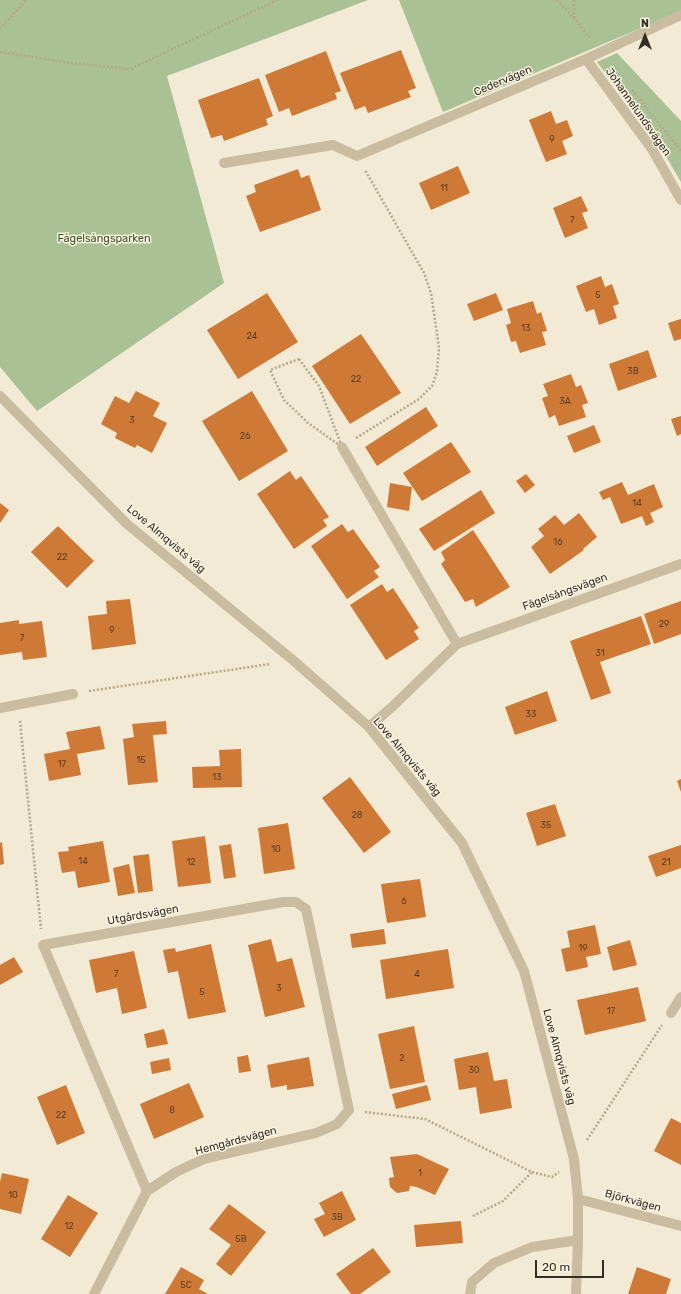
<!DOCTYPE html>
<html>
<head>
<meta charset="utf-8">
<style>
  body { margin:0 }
  #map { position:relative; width:681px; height:1294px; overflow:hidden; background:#f2ead4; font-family:Rubik,sans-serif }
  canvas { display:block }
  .north { position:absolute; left:625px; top:16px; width:40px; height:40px; -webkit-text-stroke:3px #faf3e0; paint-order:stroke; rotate:0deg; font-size:11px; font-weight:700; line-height:16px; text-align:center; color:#332c24 }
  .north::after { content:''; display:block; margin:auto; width:14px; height:18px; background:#332c24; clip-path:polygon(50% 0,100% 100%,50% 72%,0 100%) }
  .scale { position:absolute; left:535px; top:1260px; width:69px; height:18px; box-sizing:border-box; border:2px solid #332c24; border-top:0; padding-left:5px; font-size:12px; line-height:14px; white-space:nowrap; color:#332c24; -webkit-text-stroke:3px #faf3e0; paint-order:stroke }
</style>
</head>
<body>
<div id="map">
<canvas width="681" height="1294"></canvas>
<div class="north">N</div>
<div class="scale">20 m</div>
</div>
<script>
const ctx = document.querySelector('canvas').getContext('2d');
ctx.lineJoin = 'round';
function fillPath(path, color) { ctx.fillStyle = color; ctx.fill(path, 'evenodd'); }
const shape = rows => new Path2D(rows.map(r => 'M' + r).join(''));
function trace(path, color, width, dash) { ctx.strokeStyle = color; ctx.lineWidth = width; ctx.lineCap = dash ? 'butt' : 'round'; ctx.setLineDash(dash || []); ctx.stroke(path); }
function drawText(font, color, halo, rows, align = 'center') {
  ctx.font = font + ' Rubik,sans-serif'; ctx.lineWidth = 3; ctx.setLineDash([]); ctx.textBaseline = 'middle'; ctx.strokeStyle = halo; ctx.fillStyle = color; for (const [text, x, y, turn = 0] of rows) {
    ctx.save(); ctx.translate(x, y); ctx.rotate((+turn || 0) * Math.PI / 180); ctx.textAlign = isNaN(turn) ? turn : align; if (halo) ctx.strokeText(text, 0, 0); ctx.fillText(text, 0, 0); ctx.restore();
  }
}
const green = shape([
  [0,0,368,0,167,76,224,283,37,411,0,367],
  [399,0,681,0,681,11,443,112],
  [617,53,681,121,681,182,661,148,597,62]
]);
const building = shape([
  [401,50,416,88,408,91,411,97,368,113,365,106,355,110,340,73],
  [326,51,341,91,335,93,337,99,292,116,289,108,279,112,265,75],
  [259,78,273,116,266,119,268,125,224,141,222,135,211,138,198,100],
  [551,111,556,124,567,120,573,136,562,141,567,154,546,162,529,120],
  [458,166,470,193,431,210,419,183],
  [298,169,301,178,309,175,321,210,260,232,246,196,256,192,254,185],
  [581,196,588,211,582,213,588,228,565,238,553,208],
  [601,276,605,287,612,284,619,304,613,306,617,318,599,325,594,309,586,312,576,286],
  [267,293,298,342,238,379,207,330],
  [496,293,503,310,474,321,467,304],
  [533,301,537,314,541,312,547,331,542,332,546,345,520,353,516,341,511,342,506,325,511,323,507,309],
  [681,319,681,339,674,341,668,323],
  [361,334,401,393,350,424,312,366],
  [648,350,657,377,618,391,609,364],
  [571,374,576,387,581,385,588,403,582,405,586,417,559,426,555,415,549,418,542,398,548,396,543,384],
  [136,391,160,403,153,416,167,423,152,453,137,445,135,448,115,438,117,433,101,424,115,396,129,403],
  [252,391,288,451,239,481,202,421],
  [426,407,438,426,377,466,365,447],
  [681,416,681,434,677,436,671,419],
  [594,425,601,442,574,453,567,436],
  [451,442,471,472,422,501,403,473],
  [290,471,296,480,301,476,329,517,323,520,327,526,294,549,257,494],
  [526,474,535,485,525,493,516,481],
  [622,482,628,495,654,484,663,507,650,513,654,522,646,526,642,516,621,524,610,497,603,500,599,492],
  [390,483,412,487,409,511,387,507],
  [481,490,495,513,434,551,419,529],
  [0,503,9,510,0,523],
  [579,513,597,537,583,549,584,550,550,574,531,547,544,536,538,529,555,515,564,525],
  [342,524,348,532,353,529,380,567,374,571,379,577,347,599,311,546],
  [58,526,94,561,67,588,31,552],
  [473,530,510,587,476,607,473,599,465,602,441,564,445,560,441,552],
  [382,584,387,592,393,588,419,628,414,631,419,639,386,660,350,605],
  [130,599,136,644,92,650,88,616,107,614,106,601],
  [681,601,681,634,654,644,644,614],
  [641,616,651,644,600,662,611,693,591,700,570,641],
  [19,620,19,624,42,621,47,657,23,660,22,652,0,655,0,623],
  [547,691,557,721,515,735,505,707],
  [166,721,167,734,153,735,158,782,128,785,123,739,134,737,132,724],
  [100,726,105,749,77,754,81,775,49,781,44,754,70,749,66,732],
  [241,749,242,787,193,788,192,767,220,766,219,750],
  [350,777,391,832,364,853,322,798],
  [681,779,681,792,677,781],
  [555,804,566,836,537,846,526,813],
  [288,823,295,869,264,874,258,828],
  [205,836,211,883,178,887,172,841],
  [103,841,110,882,78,888,75,871,62,873,58,852,69,851,68,847],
  [2,842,4,864,0,865,0,843],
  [231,844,236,877,224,879,219,846],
  [681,845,681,868,656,877,648,856],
  [149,854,153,891,138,893,133,856],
  [129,864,135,893,118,896,113,868],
  [420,879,426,917,387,923,381,884],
  [595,925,601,954,586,957,588,967,566,972,561,949,570,947,567,931],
  [384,929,386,944,352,948,350,934],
  [271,939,277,962,292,958,305,1007,265,1017,248,945],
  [630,940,637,965,613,971,607,947],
  [211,944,226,1012,188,1019,178,971,168,973,163,950,175,948,176,952],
  [448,949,454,988,386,999,380,960],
  [134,951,147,1008,122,1014,117,988,96,993,89,960],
  [14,957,23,972,0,985,0,965],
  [638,987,646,1021,585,1035,577,1000],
  [414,1026,425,1082,390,1089,378,1034],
  [164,1029,168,1044,147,1048,144,1034],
  [488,1052,494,1081,507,1079,512,1108,480,1114,476,1087,459,1090,454,1059],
  [248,1055,251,1071,239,1073,237,1057],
  [309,1057,314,1086,287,1090,287,1085,271,1088,267,1065],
  [169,1058,171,1070,152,1074,150,1062],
  [189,1083,204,1117,154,1139,140,1104],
  [66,1085,85,1133,57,1145,37,1097],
  [427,1085,431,1100,396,1109,392,1094],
  [671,1118,681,1123,681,1165,654,1151],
  [417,1154,449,1169,435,1195,417,1187,410,1186,409,1191,397,1193,390,1187,389,1178,394,1177,390,1157],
  [2,1173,29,1179,21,1214,0,1209,0,1182],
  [342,1191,356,1220,324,1237,314,1219,325,1214,319,1203],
  [68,1195,98,1213,70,1257,41,1239],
  [229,1204,266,1232,231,1276,216,1264,231,1245,209,1229],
  [461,1221,463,1243,416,1247,414,1225],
  [373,1248,391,1272,360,1294,351,1294,336,1274],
  [181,1267,204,1280,199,1289,208,1294,165,1294],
  [637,1267,671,1279,666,1294,628,1294]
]);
const path = shape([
  [557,0,574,18,591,39],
  [574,0,574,18],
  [0,29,26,0],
  [0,52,71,63,130,69,277,0],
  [632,90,681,151],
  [299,359,319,386,342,447,308,423,284,400,270,370,299,359],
  [356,438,419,399,432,386,437,372,439,348,431,293,424,273,365,170],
  [89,691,270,664],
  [20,721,41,929],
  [365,1112,425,1119,532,1172,552,1177,559,1172],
  [587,1140,662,1025],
  [473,1216,503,1201,532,1172]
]);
const service = shape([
  [224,163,333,145]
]);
const minor = shape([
  [586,59,652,149,681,200],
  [333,145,357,156,586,59,681,15],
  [342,447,457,644],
  [0,708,73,694],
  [369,727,392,707,457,644,681,564],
  [671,1013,681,997],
  [578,1199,681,1226],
  [94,1294,147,1191,176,1172,204,1159,316,1133,337,1124,349,1110,306,909,296,902,283,902,43,945,147,1191],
  [470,1294,472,1282,494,1263,532,1247,578,1240]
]);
const tertiary = shape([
  [0,396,127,524,294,661,369,727,462,843,524,971,574,1159,578,1199,578,1240,576,1294]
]);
const numberNames = [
  ["9",552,139],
  ["11",444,188],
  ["7",572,220],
  ["5",598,295],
  ["13",526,328],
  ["24",252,336],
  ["3B",633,371],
  ["22",356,379],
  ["3A",565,401],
  ["3",132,420],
  ["26",245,436],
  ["14",637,503],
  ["16",558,542],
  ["22",62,557],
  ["29",664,624],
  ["9",112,630],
  ["7",22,638],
  ["31",600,653],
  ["33",531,714],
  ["15",141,760],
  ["17",62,764],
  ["13",217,777],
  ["28",357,815],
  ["35",546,825],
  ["10",276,849],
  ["14",83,861],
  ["12",191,862],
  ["21",666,862],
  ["6",404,901],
  ["19",583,948],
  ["7",116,974],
  ["4",417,974],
  ["3",279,988],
  ["5",202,992],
  ["17",611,1011],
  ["2",402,1058],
  ["30",474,1070],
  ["8",172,1110],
  ["22",61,1115],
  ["1",420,1173],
  ["10",13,1195],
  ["3B",337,1217],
  ["12",69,1226],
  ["5B",241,1239],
  ["5C",186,1285]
];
const streetNames = [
  ["Cedervägen",503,81,-23],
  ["Johannelundsvägen",638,112,55],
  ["Love Almqvists väg",166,539,40],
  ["Fågelsångsvägen",565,592,-20],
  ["Love Almqvists väg",407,757,50],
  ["Utgårdsvägen",143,915,-10],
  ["Love Almqvists väg",559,1057,75],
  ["Hemgårdsvägen",236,1141,-15],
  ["Björkvägen",633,1201,15]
];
const parkNames = [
  ["Fågelsångsparken",104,239]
];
fillPath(green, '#a9c194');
fillPath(building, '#ce7936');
trace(path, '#b6a68a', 2.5, [2, 2]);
trace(service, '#cabca0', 10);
trace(minor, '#cabca0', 10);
trace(tertiary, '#cabca0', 10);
drawText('9px', '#5a3f28', null, numberNames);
drawText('11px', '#332c24', '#faf3e0', streetNames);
drawText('11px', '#3a5326', '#faf3e0', parkNames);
</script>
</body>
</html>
